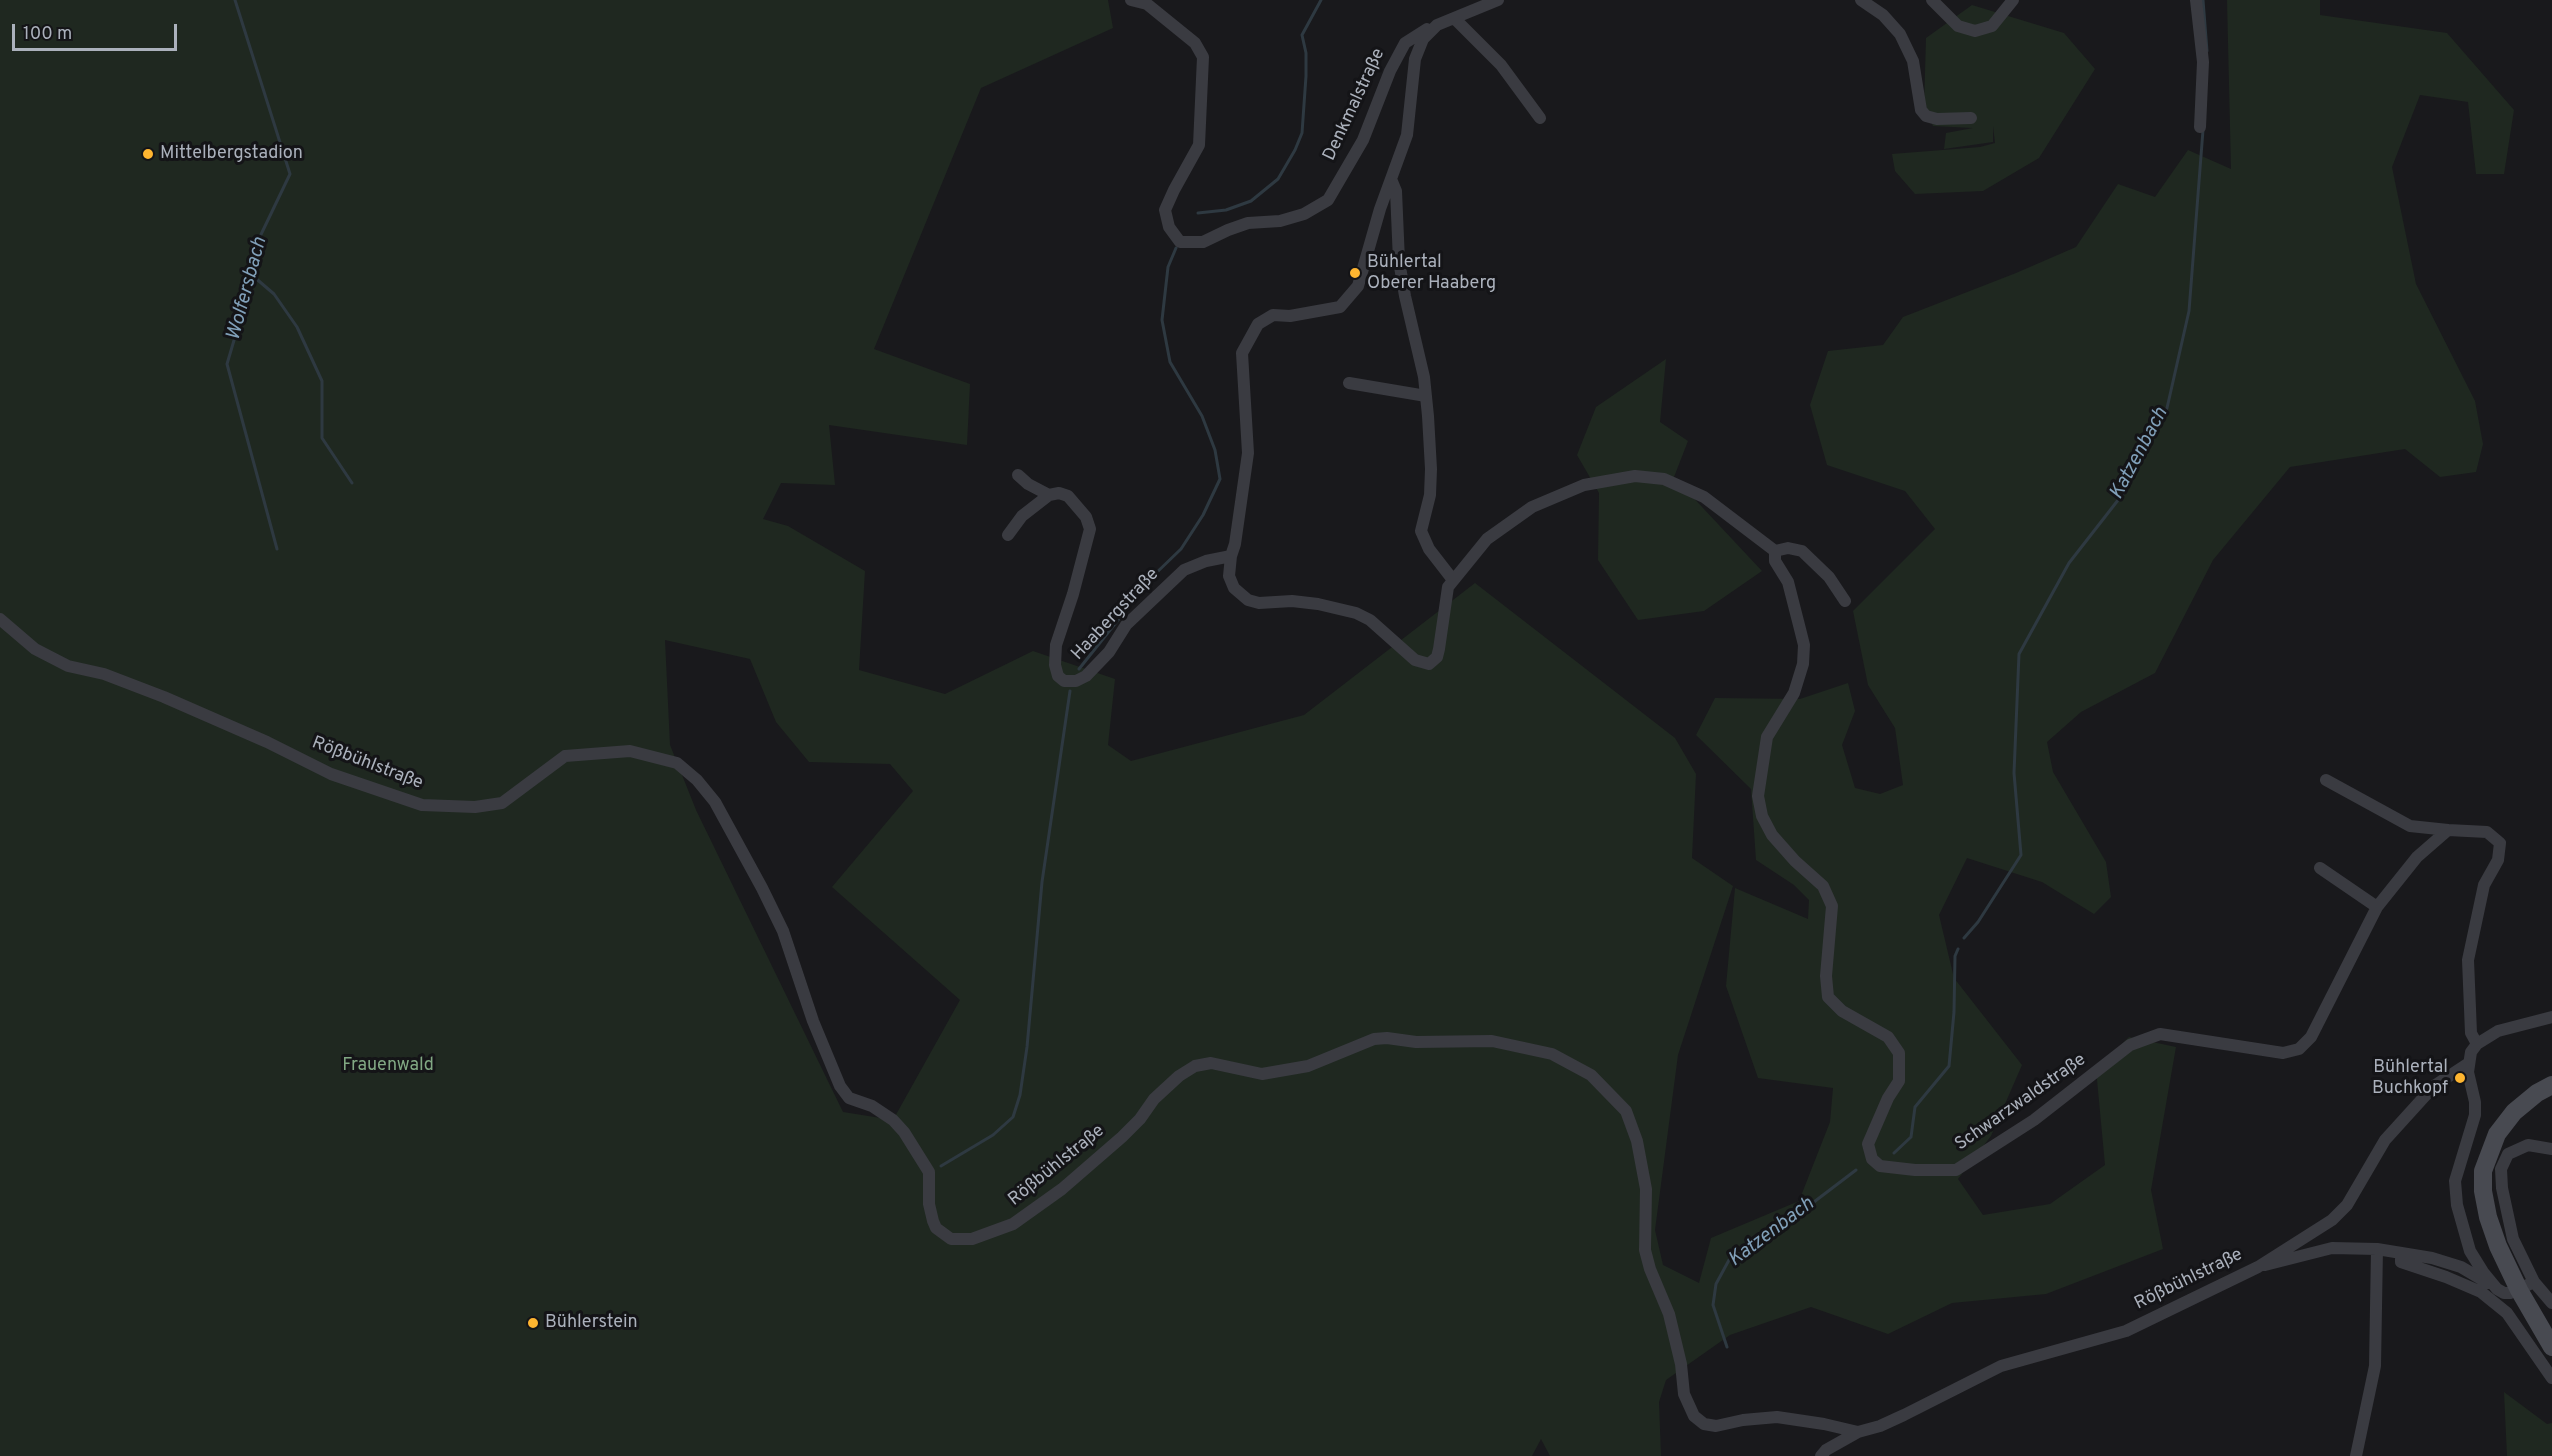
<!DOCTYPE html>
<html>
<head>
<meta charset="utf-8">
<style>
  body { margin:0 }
  #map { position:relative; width:2552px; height:1456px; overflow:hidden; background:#19191c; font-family:Overpass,sans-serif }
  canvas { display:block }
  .scale { position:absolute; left:12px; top:24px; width:165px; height:27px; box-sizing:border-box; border:3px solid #abb1bc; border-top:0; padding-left:8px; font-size:18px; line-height:21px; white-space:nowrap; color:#abb1bc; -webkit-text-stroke:4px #141417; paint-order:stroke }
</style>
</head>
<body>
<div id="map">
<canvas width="2552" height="1456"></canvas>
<div class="scale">100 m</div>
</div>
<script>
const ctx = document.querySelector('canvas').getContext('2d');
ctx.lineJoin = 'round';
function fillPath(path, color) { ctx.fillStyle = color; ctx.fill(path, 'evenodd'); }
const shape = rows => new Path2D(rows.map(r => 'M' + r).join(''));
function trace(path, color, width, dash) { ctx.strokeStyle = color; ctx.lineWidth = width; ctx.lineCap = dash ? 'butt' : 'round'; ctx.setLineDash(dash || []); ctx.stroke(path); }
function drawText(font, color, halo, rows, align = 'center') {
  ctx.font = font + ' Overpass,sans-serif'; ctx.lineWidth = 6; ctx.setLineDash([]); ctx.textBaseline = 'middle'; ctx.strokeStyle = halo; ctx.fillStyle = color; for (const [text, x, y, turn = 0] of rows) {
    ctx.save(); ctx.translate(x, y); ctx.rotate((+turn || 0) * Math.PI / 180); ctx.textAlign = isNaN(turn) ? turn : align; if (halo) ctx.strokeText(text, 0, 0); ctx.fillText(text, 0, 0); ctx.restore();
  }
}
const green = shape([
  [0,0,1108,0,1113,28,981,88,874,349,970,384,967,445,829,425,835,485,781,483,763,519,788,526,865,571,859,670,945,694,1033,651,1115,679,1108,745,1131,761,1304,715,1475,583,1675,738,1696,774,1692,858,1733,886,1678,1055,1655,1230,1663,1265,1699,1283,1711,1238,1799,1201,1830,1122,1833,1088,1758,1078,1726,986,1735,888,1808,919,1809,900,1794,885,1756,860,1751,789,1696,735,1715,698,1800,699,1848,683,1855,711,1842,745,1855,788,1880,794,1903,785,1895,728,1868,685,1853,611,1935,529,1905,491,1827,465,1810,405,1828,351,1883,345,1903,317,2016,273,2076,247,2118,184,2155,197,2188,150,2231,169,2227,0,2320,0,2320,15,2447,33,2514,110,2504,174,2476,174,2468,102,2420,95,2392,167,2416,284,2475,401,2483,444,2476,472,2440,477,2405,449,2290,467,2213,560,2155,673,2081,712,2047,742,2053,772,2106,862,2111,897,2094,914,2042,882,1967,858,1939,915,1954,978,2022,1065,1991,1136,1958,1179,1983,1215,2050,1204,2105,1165,2096,1069,2129,1037,2176,1047,2151,1190,2163,1249,2046,1294,1952,1303,1888,1334,1811,1307,1730,1335,1666,1380,1659,1402,1661,1456,1550,1456,1541,1439,1532,1456,0,1456],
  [665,640,750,659,776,722,809,762,890,764,913,791,832,887,960,1000,893,1120,843,1112,696,810,670,745],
  [1972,5,2064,33,2095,69,2039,158,1983,191,1915,194,1895,171,1892,154,1980,147,1995,143,1993,126,1993,142,1944,149,1946,133,1973,128,1933,126,1924,108,1926,38],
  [1666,359,1660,422,1688,441,1674,477,1762,571,1704,611,1638,620,1598,560,1599,493,1577,455,1596,407],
  [2504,1392,2547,1424,2552,1423,2552,1456,2507,1456]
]);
const stream = shape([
  [235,0,290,174,255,247,253,276,227,364,277,549],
  [2203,0,2207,51],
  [1198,213,1226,210,1251,201,1278,179,1295,150,1302,133,1306,76,1306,53,1302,35,1321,0],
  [253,276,274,294,297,327,322,381,322,438,352,483],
  [1079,669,1153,576,1181,549,1203,515,1220,479,1215,450,1202,416,1170,362,1162,320,1168,267,1176,248],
  [1964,938,1978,922,2021,855,2014,773,2019,654,2069,563,2122,495,2167,408,2189,311,2203,130],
  [1894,1153,1911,1137,1915,1107,1949,1066,1954,1012,1955,956,1958,949],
  [941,1166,993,1135,1013,1117,1020,1095,1027,1047,1042,882,1070,691],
  [1727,1347,1713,1305,1716,1284,1729,1260,1781,1227,1856,1170]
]);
const minor = shape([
  [1131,0,1147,4,1195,43,1203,57,1199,145,1174,190,1165,210,1169,227,1180,242,1203,242,1228,230,1248,223,1280,221,1304,214,1328,200,1363,140,1390,71,1405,43,1427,29],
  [1498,0,1437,25,1423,39,1415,59,1407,135,1380,209,1358,286,1340,307,1290,316,1273,315,1258,324,1242,353,1248,453,1235,544,1231,556,1229,576,1234,588,1248,600,1259,603,1292,601,1318,604,1356,613,1370,620,1415,660,1429,664,1437,657,1439,649,1448,587,1487,539,1532,507,1584,485,1635,476,1664,479,1704,497,1775,551,1775,561,1788,582,1800,629,1804,645,1803,664,1794,693,1767,737,1758,796,1762,816,1772,835,1795,861,1823,886,1832,906,1826,976,1828,997,1842,1011,1888,1037,1899,1053,1899,1081,1888,1098,1868,1144,1872,1159,1880,1166,1915,1170,1956,1170,2034,1120,2130,1045,2160,1034,2283,1053,2299,1049,2311,1037,2377,907,2417,857,2448,830,2487,832,2500,843,2498,860,2484,885,2468,960,2471,1033,2477,1044],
  [1861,0,1883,15,1900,34,1913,61,1921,110,1926,116,1937,119,1971,118],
  [1932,0,1958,26,1975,31,1992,26,2013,0],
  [2196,0,2203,62,2200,127],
  [1454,18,1501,65,1540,118],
  [1391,179,1396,191,1399,261,1405,296,1424,377,1428,416,1431,469,1430,495,1421,531,1429,549,1453,580],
  [1349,383,1426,396],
  [1018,475,1028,484,1049,495,1059,493,1068,496,1086,517,1090,529,1073,594,1056,645,1055,665,1058,676,1064,681,1076,681,1086,676,1109,652,1126,625,1184,570,1206,561,1231,556],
  [1008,535,1022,516,1049,495],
  [1775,551,1788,548,1802,551,1829,577,1845,601],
  [0,619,35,649,68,666,104,674,164,697,267,742,331,774,422,805,475,807,502,803,565,756,630,751,677,763,697,780,715,802,762,888,783,931,813,1021,840,1086,849,1098,872,1106,893,1120,904,1132,929,1172,929,1204,933,1221,936,1228,951,1239,972,1239,1013,1224,1062,1189,1122,1137,1140,1119,1154,1099,1179,1076,1195,1066,1211,1063,1262,1074,1308,1066,1374,1039,1387,1038,1416,1042,1492,1041,1552,1054,1591,1075,1626,1111,1637,1141,1646,1189,1645,1250,1650,1269,1669,1314,1681,1364,1684,1394,1694,1416,1704,1424,1716,1426,1743,1420,1777,1417,1824,1424,1858,1432],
  [2326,780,2410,826,2448,830],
  [2320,868,2377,907],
  [2552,1149,2528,1145,2508,1154,2501,1169,2502,1188,2513,1239,2534,1282,2552,1303],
  [2401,1253,2401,1262,2446,1277,2481,1292,2507,1313,2552,1378],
  [2265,1265,2332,1248,2377,1249,2432,1258,2461,1267,2488,1283],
  [2534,1282,2510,1293,2504,1293,2497,1289,2483,1272,2470,1251,2457,1205,2455,1181,2475,1115,2475,1102,2468,1072,2471,1052,2477,1044,2498,1031,2552,1017],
  [1821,1456,1826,1450,1858,1432,1880,1426,1904,1415,2001,1366,2126,1331,2258,1267,2332,1220,2347,1205,2385,1140,2434,1086,2469,1063],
  [2356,1456,2375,1366,2377,1249]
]);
const secondary = shape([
  [2552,1085,2537,1093,2514,1112,2497,1134,2483,1171,2483,1191,2488,1217,2498,1246,2519,1290,2552,1347]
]);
const markers = [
  [148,154,6,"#feb530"],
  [1355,273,6,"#feb530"],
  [2460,1078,6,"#feb530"],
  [533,1323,6,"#feb530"]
];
const streetNames = [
  ["Denkmalstraße",1355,105,-65],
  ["Haabergstraße",1116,615,-47],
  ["Rößbühlstraße",367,764,21],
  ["Schwarzwaldstraße",2021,1103,-35],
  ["Rößbühlstraße",1057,1166,-39],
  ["Rößbühlstraße",2189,1280,-26]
];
const poiNames = [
  ["Mittelbergstadion",160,154],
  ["Bühlertal",1367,263],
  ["Oberer Haaberg",1367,284],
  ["Bühlertal",2448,1068,"right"],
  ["Buchkopf",2448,1089,"right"],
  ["Bühlerstein",545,1323]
];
const parkNames = [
  ["Frauenwald",388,1066]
];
const waterNames = [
  ["Wolfersbach",248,289,-75],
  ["Katzenbach",2140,454,-62],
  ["Katzenbach",1772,1233,-37]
];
fillPath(green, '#1f2820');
trace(stream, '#2e3941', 3);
trace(minor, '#3a3b41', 12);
trace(secondary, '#484a51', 18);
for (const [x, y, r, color] of markers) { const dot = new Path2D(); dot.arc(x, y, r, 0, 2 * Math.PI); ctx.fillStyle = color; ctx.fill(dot); trace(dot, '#141417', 2); }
drawText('18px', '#abb1bc', '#141417', streetNames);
drawText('18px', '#abb1bc', '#141417', poiNames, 'left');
drawText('18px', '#81a883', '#141417', parkNames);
drawText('italic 20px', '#81a0b9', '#141417', waterNames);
</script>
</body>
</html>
